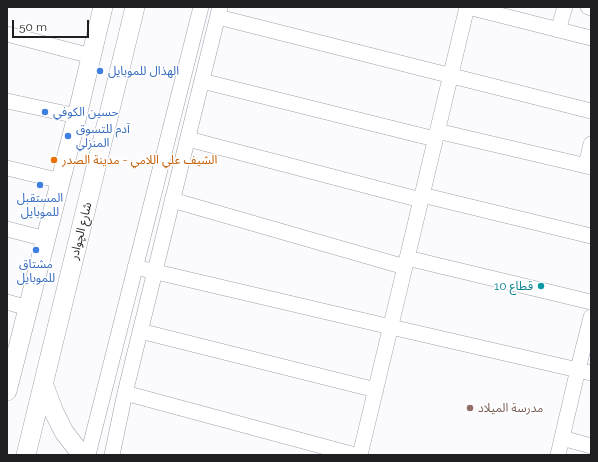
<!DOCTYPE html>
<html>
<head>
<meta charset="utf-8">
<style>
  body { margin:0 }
  #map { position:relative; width:598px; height:462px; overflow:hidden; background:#fbfbfe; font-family:Raleway,sans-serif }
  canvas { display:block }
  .frame { position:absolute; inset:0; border:8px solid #1f1f23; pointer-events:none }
  .scale { position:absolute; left:12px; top:20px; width:77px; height:18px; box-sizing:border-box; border:2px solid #1f1f23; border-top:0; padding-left:5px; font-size:12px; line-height:14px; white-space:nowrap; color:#1f1f23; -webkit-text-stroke:3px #fff; paint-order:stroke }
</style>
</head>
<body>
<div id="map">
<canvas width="598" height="462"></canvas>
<div class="frame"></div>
<div class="scale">50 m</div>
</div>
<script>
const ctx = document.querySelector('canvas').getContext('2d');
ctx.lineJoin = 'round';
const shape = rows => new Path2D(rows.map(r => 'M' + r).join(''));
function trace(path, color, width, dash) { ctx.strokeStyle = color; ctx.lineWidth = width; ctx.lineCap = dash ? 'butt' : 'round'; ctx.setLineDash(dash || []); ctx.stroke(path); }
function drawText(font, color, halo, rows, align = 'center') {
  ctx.font = font + ' Raleway,"Noto Sans Arabic",sans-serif'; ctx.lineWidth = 3; ctx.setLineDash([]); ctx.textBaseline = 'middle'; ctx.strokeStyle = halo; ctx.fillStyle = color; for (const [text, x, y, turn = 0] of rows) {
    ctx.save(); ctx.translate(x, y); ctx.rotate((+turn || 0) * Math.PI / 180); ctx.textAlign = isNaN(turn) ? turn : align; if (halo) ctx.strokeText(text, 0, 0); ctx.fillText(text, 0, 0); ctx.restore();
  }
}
const minor = shape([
  [468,7,591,38],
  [588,7,591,8],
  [218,17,591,111],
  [558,30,565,7],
  [7,34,91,56],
  [202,81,435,139],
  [7,101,77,116],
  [437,131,591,167],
  [188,139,421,200],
  [586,166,591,144],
  [7,168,61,181],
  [422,195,591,236],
  [172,200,405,267],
  [7,229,46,239],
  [407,258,591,302],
  [135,267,391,327,591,373],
  [7,302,28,308],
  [140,331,376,390],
  [125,393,355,455],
  [562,438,591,446],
  [88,455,201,7],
  [112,455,125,393,220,7],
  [360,455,467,7],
  [558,455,578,369,591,317]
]);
const major = shape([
  [44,386,54,412,64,432,82,455],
  [7,391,77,116,103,7],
  [26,455,135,7]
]);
const markers = [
  [100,71,4,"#3f7fe0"],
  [45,112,4,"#3f7fe0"],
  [68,136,4,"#3f7fe0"],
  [54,160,4,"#e8710a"],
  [40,185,4,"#3f7fe0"],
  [36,250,4,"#3f7fe0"],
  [541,286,4,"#0f9aa8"],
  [470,408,4,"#8d6e63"]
];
const shopNames = [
  ["الهذال للموبايل",108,71],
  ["حسين الكوفي",53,112],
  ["آدم للتسوق",76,129],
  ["المنزلي",76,143],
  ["المستقبل",40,198,"center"],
  ["للموبايل",40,212,"center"],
  ["مشتاق",36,264,"center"],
  ["للموبايل",36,278,"center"]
];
const foodNames = [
  ["الشيف علي اللامي - مدينة الصدر",62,160]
];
const streetNames = [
  ["شارع الچوادر",81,231,-76]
];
const cultureNames = [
  ["قطاع 10",533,286]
];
const educationNames = [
  ["مدرسة الميلاد",478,408]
];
trace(minor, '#a1a2ad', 16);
trace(major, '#a1a2ad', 20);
trace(minor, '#fff', 15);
trace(major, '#fff', 19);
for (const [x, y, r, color] of markers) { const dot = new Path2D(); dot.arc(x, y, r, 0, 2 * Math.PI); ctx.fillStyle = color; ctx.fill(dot); trace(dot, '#fff', 1.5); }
drawText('12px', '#366cbe', '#fff', shopNames, 'left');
drawText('12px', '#c56008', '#fff', foodNames, 'left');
drawText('12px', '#1f1f23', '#fff', streetNames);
drawText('12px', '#0d838f', '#fff', cultureNames, 'right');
drawText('12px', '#785e54', '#fff', educationNames, 'left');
</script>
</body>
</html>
